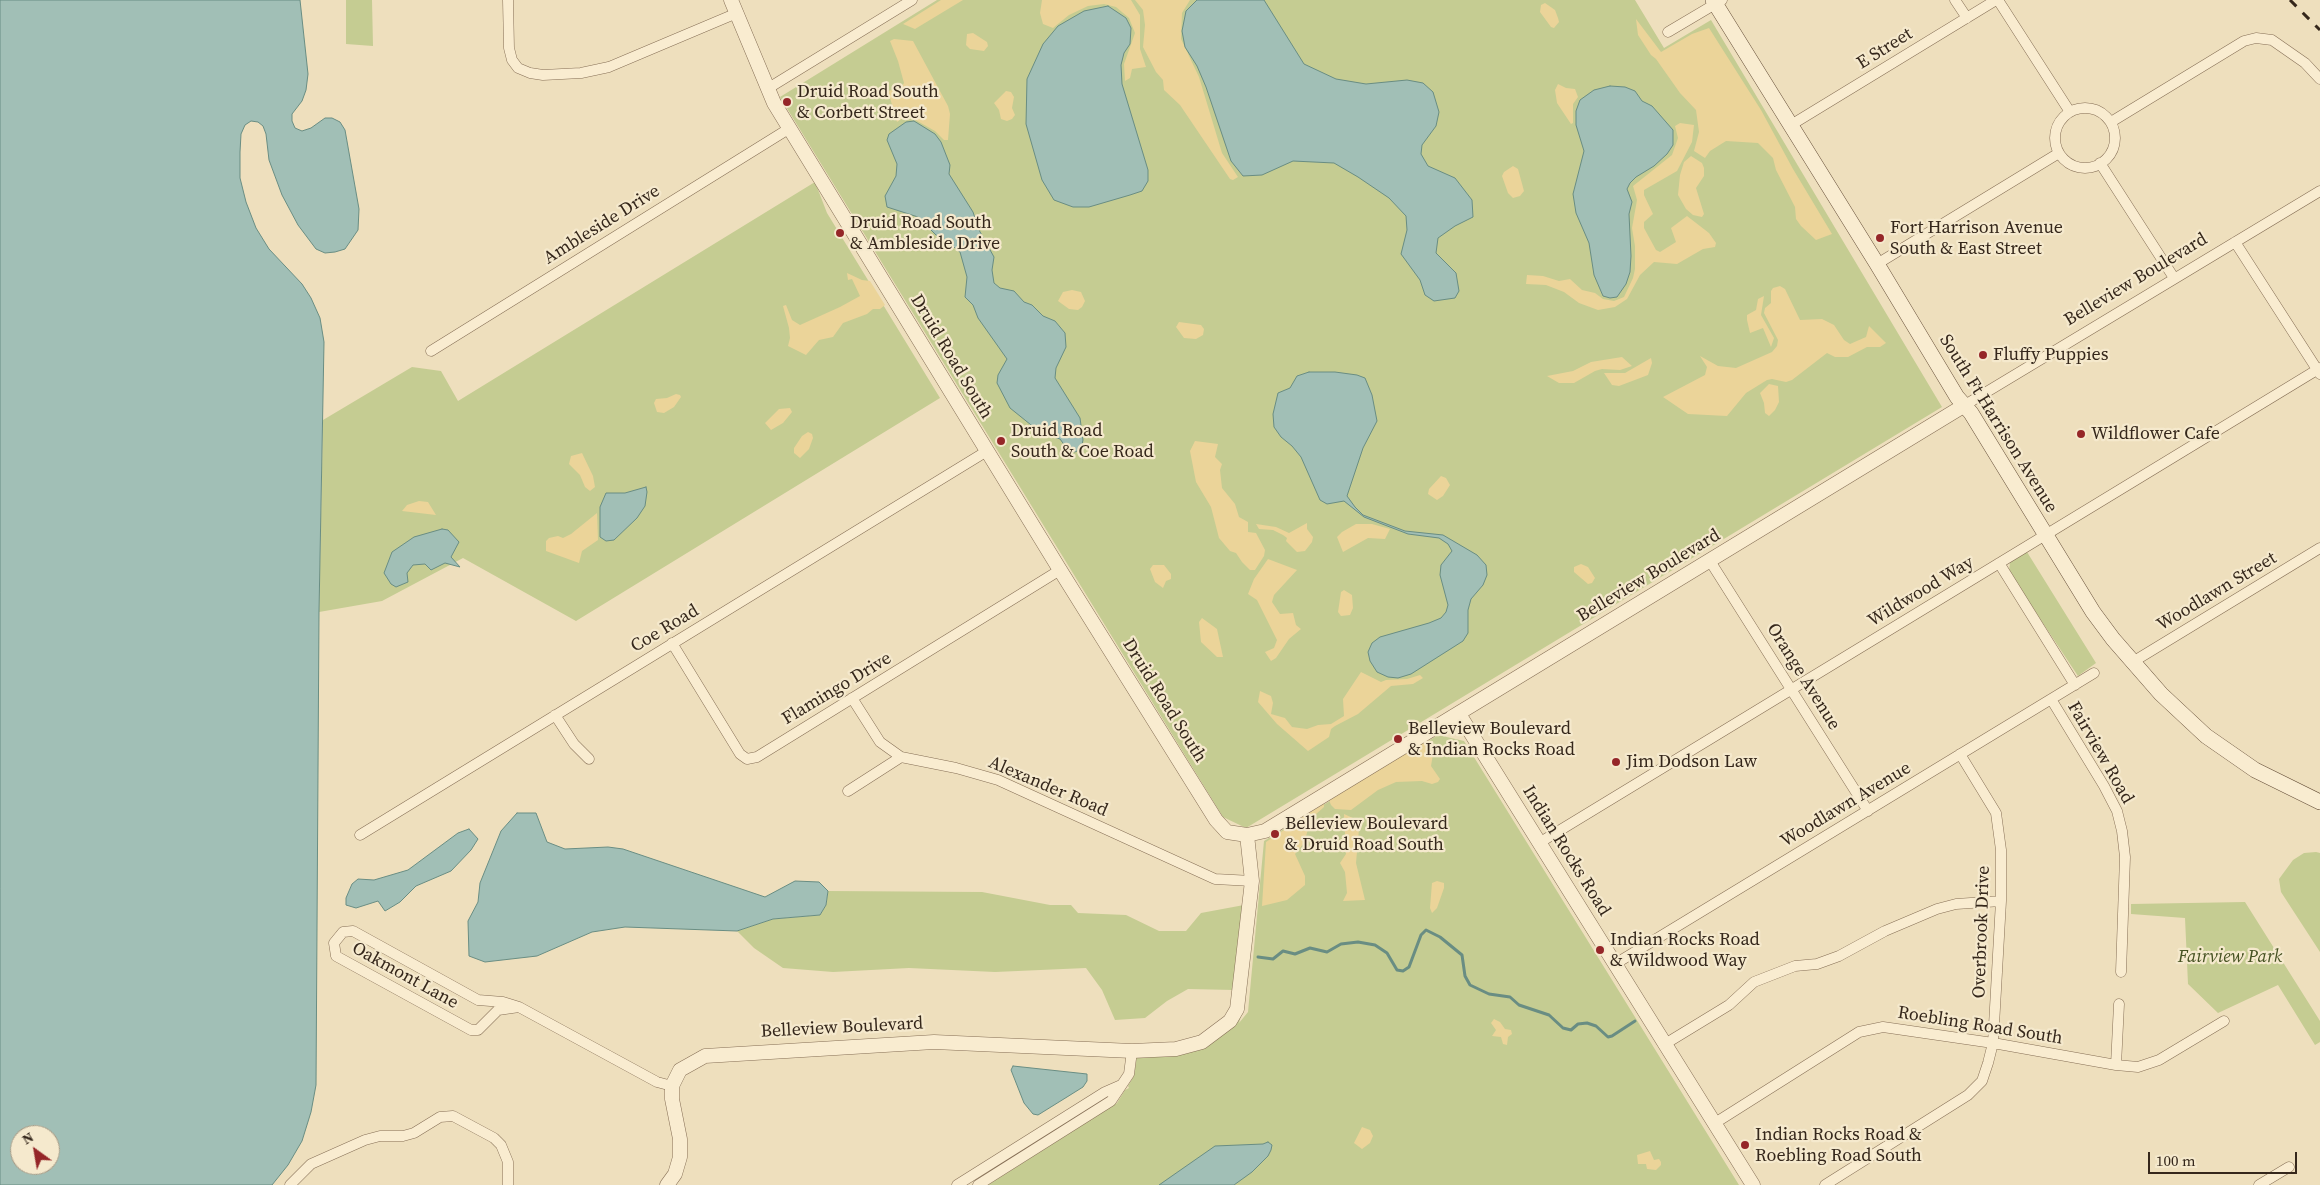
<!DOCTYPE html>
<html>
<head>
<meta charset="utf-8">
<style>
  body { margin:0 }
  #map { position:relative; width:2320px; height:1185px; overflow:hidden; background:#eedfbd; font-family:"Source Serif 4",serif }
  canvas { display:block }
  .north { position:absolute; left:10px; top:1125px; width:50px; height:50px; box-sizing:border-box; background:#f5e9cd; border:1px solid #a89b86; border-radius:50%; rotate:328deg; font-size:14px; font-weight:700; line-height:20px; text-align:center; color:#35271b }
  .north::after { content:''; display:block; margin:auto; width:18px; height:22px; background:#952628; clip-path:polygon(50% 0,100% 100%,50% 72%,0 100%) }
  .scale { position:absolute; left:2148px; top:1152px; width:149px; height:22px; box-sizing:border-box; border:2px solid #35271b; border-top:0; padding-left:6px; font-size:15px; line-height:18px; white-space:nowrap; color:#35271b; -webkit-text-stroke:4px #f5e9cd; paint-order:stroke }
</style>
</head>
<body>
<div id="map">
<canvas width="2320" height="1185"></canvas>
<div class="north">N</div>
<div class="scale">100 m</div>
</div>
<script>
const ctx = document.querySelector('canvas').getContext('2d');
ctx.lineJoin = 'round';
function fillPath(path, color) { ctx.fillStyle = color; ctx.fill(path, 'evenodd'); }
const shape = rows => new Path2D(rows.map(r => 'M' + r).join(''));
function trace(path, color, width, dash) { ctx.strokeStyle = color; ctx.lineWidth = width; ctx.lineCap = dash ? 'butt' : 'round'; ctx.setLineDash(dash || []); ctx.stroke(path); }
function drawText(font, color, halo, rows, align = 'center') {
  ctx.font = font + ' "Source Serif 4",serif'; ctx.lineWidth = 4.5; ctx.setLineDash([]); ctx.textBaseline = 'middle'; ctx.strokeStyle = halo; ctx.fillStyle = color; for (const [text, x, y, turn = 0] of rows) {
    ctx.save(); ctx.translate(x, y); ctx.rotate((+turn || 0) * Math.PI / 180); ctx.textAlign = isNaN(turn) ? turn : align; if (halo) ctx.strokeText(text, 0, 0); ctx.fillText(text, 0, 0); ctx.restore();
  }
}
const green = shape([
  [346,0,372,0,373,46,346,44],
  [937,0,1635,0,1664,48,1711,20,1942,407,1246,828,1223,817,780,97],
  [815,182,827,213,940,398,576,621,463,558,382,601,319,612,323,420,412,367,441,371,458,401],
  [2027,552,2096,663,2078,676,2009,572,2010,562],
  [1438,735,1464,741,1739,1185,988,1185,1117,1103,1125,1090,1129,1088,1128,1086,1134,1076,1137,1056,1177,1055,1244,1006,1239,1023,1248,1012,1264,841],
  [2316,852,2320,853,2320,952,2281,892,2279,879,2293,860,2304,853],
  [828,891,982,892,1050,905,1071,905,1078,913,1126,915,1159,931,1186,931,1201,913,1244,905,1234,990,1188,989,1167,1001,1145,1018,1115,1020,1102,990,1086,968,995,972,909,968,833,972,783,968,754,948,737,931,773,919,820,915,826,905],
  [2245,902,2320,1021,2320,1042,2315,1045,2278,985,2218,1013,2188,984,2185,918,2131,914,2131,904]
]);
const sand = shape([
  [941,0,963,0,915,29,903,24],
  [1042,0,1131,0,1140,15,1140,49,1146,67,1132,69,1130,78,1125,81,1124,64,1135,33,1129,18,1116,7,1104,4,1088,6,1069,15,1053,28,1043,24,1040,13],
  [1135,0,1190,0,1182,13,1181,39,1199,77,1222,153,1238,177,1233,180,1230,179,1180,105,1164,90,1163,80,1156,72,1143,47,1145,25,1143,10],
  [1545,3,1555,10,1558,18,1559,22,1554,28,1551,27,1540,12,1541,5],
  [1636,19,1661,52,1692,34,1709,28,1761,110,1793,169,1832,234,1816,240,1801,226,1796,219,1795,207,1776,170,1773,158,1758,143,1726,141,1710,151,1705,158,1694,151,1699,132,1696,110,1680,93,1656,59,1651,55,1638,35],
  [973,33,987,42,988,46,984,51,970,49,966,45,967,34],
  [894,39,913,41,948,106,950,114,948,140,944,140,935,131,912,118,910,113,897,122,888,91,901,88,904,83,898,61,890,41],
  [1558,84,1566,88,1575,89,1578,97,1573,104,1573,123,1571,124,1557,103,1555,90],
  [1006,91,1011,92,1014,97,1012,108,1015,115,1012,119,1007,121,1001,119,999,110,994,103],
  [1680,123,1694,125,1692,142,1677,171,1644,190,1644,195,1653,214,1644,222,1644,228,1656,250,1660,252,1676,242,1671,228,1687,216,1709,233,1716,243,1715,247,1703,249,1677,264,1654,262,1640,275,1627,299,1615,307,1598,310,1579,303,1564,292,1546,285,1526,284,1527,275,1543,276,1559,281,1570,279,1582,290,1595,293,1603,299,1614,301,1624,297,1633,278,1635,269,1635,246,1632,228,1637,200,1633,186,1672,155,1678,138,1675,126],
  [1691,156,1702,163,1704,168,1704,176,1696,188,1704,214,1702,217,1693,215,1686,209,1678,195,1680,175,1684,162],
  [1513,166,1518,169,1524,191,1520,196,1513,198,1508,193,1502,176,1504,172],
  [847,273,862,280,870,281,885,305,880,309,873,309,867,314,843,323,833,337,819,340,806,355,788,346,790,338,789,328,783,306,786,305,792,320,800,325,840,307,860,296,852,279,848,280],
  [1780,286,1785,289,1800,320,1822,319,1834,325,1844,340,1850,344,1866,337,1869,326,1886,343,1880,347,1867,347,1848,357,1835,357,1827,353,1792,380,1786,382,1772,379,1767,380,1746,393,1727,416,1688,414,1663,397,1705,375,1707,367,1700,356,1718,366,1736,368,1772,352,1777,346,1778,340,1764,313,1765,308,1771,303,1771,291,1773,288],
  [1072,290,1081,292,1085,301,1082,307,1078,310,1069,309,1058,301,1063,292],
  [1764,296,1761,315,1774,338,1771,347,1763,328,1750,333,1747,320,1747,315,1756,310,1758,299],
  [1179,322,1201,325,1204,329,1203,335,1196,339,1184,338,1176,327],
  [1622,357,1632,366,1620,370,1602,369,1595,371,1574,383,1559,383,1547,376,1573,371,1591,362],
  [1651,358,1652,363,1648,375,1619,386,1612,385,1604,373,1625,373],
  [1769,384,1778,386,1779,402,1775,410,1769,416,1765,413,1764,403,1760,393],
  [676,394,680,395,681,397,674,407,664,413,657,412,654,403,656,399,667,398],
  [779,409,790,408,792,412,783,423,771,430,765,423],
  [808,432,812,434,813,438,809,449,800,458,794,453,794,448,802,436],
  [1195,441,1218,444,1215,457,1222,464,1220,470,1222,488,1235,504,1239,517,1248,522,1248,532,1256,533,1265,550,1264,556,1255,570,1250,570,1242,562,1236,553,1230,551,1219,538,1211,507,1196,482,1190,451],
  [582,453,593,476,595,487,590,491,585,487,580,475,569,464,571,456],
  [1441,476,1446,478,1450,485,1443,496,1437,500,1428,494,1429,489],
  [419,501,428,502,436,515,402,511,407,505],
  [597,513,598,540,582,551,579,563,546,551,546,541,549,538,558,536,563,538,571,534],
  [1307,523,1307,529,1313,537,1312,542,1305,551,1297,552,1286,541,1287,538,1283,535,1273,530,1259,529,1256,524,1276,527,1289,533],
  [1356,524,1372,524,1390,529,1385,539,1368,538,1343,552,1337,537,1342,532],
  [1268,559,1297,570,1274,595,1272,602,1280,614,1293,613,1296,625,1301,629,1289,639,1276,658,1271,661,1265,652,1274,648,1277,640,1257,600,1248,594,1254,579],
  [1581,564,1588,567,1595,578,1592,583,1588,584,1574,572,1574,567],
  [1153,565,1164,565,1171,574,1171,579,1166,581,1163,588,1155,582,1150,569],
  [1344,590,1352,595,1353,608,1350,615,1341,616,1338,612,1341,592],
  [1202,618,1217,629,1223,657,1217,657,1201,642,1199,622],
  [1361,672,1381,682,1386,680,1407,679,1420,675,1423,678,1413,684,1391,686,1358,714,1335,726,1331,729,1329,737,1308,751,1277,724,1258,702,1260,691,1271,696,1273,703,1271,714,1285,718,1292,727,1307,729,1318,725,1331,724,1344,716,1343,699],
  [1429,739,1433,754,1431,766,1440,779,1438,782,1432,784,1422,781,1396,782,1378,790,1351,810,1335,809,1331,805,1329,800],
  [1324,803,1324,807,1315,815,1309,826,1304,843,1295,854,1305,876,1305,885,1287,900,1262,906,1266,842],
  [1344,814,1355,819,1359,829,1356,863,1365,900,1343,901,1347,893,1345,872,1340,863,1346,854],
  [1437,881,1444,883,1444,888,1437,908,1432,913,1430,908,1432,883],
  [1494,1019,1500,1022,1505,1029,1511,1030,1512,1034,1508,1037,1507,1045,1503,1044,1501,1037,1492,1036,1496,1030,1491,1023],
  [1362,1127,1370,1130,1373,1136,1370,1143,1362,1149,1354,1143],
  [1650,1151,1654,1160,1659,1159,1661,1162,1661,1165,1656,1170,1647,1169,1646,1164,1638,1164,1637,1155]
]);
const water = shape([
  [0,0,300,0,308,74,306,90,302,101,292,114,292,121,295,128,302,131,311,128,325,118,332,118,340,122,345,130,359,209,358,230,345,249,335,252,325,253,316,249,298,225,282,195,269,160,266,134,263,126,258,122,251,121,245,125,241,134,240,152,240,178,246,202,256,228,269,249,302,284,311,298,320,318,324,342,319,612,316,1085,311,1112,302,1141,288,1165,272,1185,0,1185,0,0],
  [20,1135,50,1135,50,1165,20,1165,20,1135],
  [1197,0,1264,0,1304,64,1336,79,1366,84,1407,80,1423,83,1433,92,1439,112,1436,126,1422,145,1421,154,1428,166,1455,178,1472,200,1473,217,1455,226,1438,238,1436,253,1456,273,1459,291,1455,298,1434,301,1425,295,1420,280,1401,254,1407,230,1406,216,1389,198,1358,177,1334,163,1293,161,1262,175,1243,176,1231,161,1206,87,1197,66,1185,47,1182,31,1186,11,1197,0],
  [1108,6,1126,18,1131,28,1130,44,1124,53,1121,65,1122,84,1148,170,1148,181,1142,191,1130,195,1089,207,1073,207,1054,200,1042,180,1026,124,1027,79,1043,44,1058,26,1084,11,1108,6],
  [1610,86,1625,87,1635,91,1642,101,1652,106,1673,130,1673,145,1667,154,1654,166,1636,177,1630,183,1627,189,1632,202,1629,214,1631,256,1630,272,1626,284,1617,297,1610,298,1603,296,1594,275,1589,243,1576,213,1573,194,1584,151,1576,125,1576,111,1580,100,1594,90,1610,86],
  [914,121,935,134,941,142,950,165,949,174,973,212,979,230,994,257,992,270,994,283,1000,288,1014,291,1024,302,1032,305,1043,316,1055,321,1065,333,1066,347,1056,368,1055,378,1080,418,1083,440,1081,449,1075,452,1068,450,1060,439,1041,433,1010,408,997,383,998,375,1007,359,978,318,973,305,965,297,967,277,960,252,949,243,936,235,918,217,887,207,885,196,896,176,897,164,887,140,889,134,906,122,914,121],
  [1309,372,1335,372,1357,375,1365,378,1372,395,1377,421,1363,448,1347,496,1355,507,1363,515,1405,531,1443,535,1477,555,1486,565,1487,575,1483,585,1471,599,1468,610,1468,633,1463,641,1411,674,1398,678,1388,677,1377,672,1370,661,1368,652,1372,643,1380,637,1429,623,1441,618,1446,612,1448,605,1440,575,1441,565,1452,551,1448,544,1439,538,1408,534,1364,517,1344,501,1327,504,1320,500,1301,457,1292,446,1281,437,1274,427,1273,414,1278,393,1290,388,1297,376,1309,372],
  [646,487,647,492,645,506,637,518,614,540,606,541,600,537,600,507,606,493,625,493,646,487],
  [442,529,448,530,459,542,451,557,460,567,445,563,431,570,425,564,413,565,407,573,408,582,396,587,391,584,384,573,392,552,414,537,442,529],
  [517,813,536,813,547,842,565,849,608,847,623,849,765,897,795,881,819,882,828,891,826,905,820,915,773,919,737,931,625,927,592,932,537,956,485,962,469,956,468,921,478,902,480,883,501,831,517,813],
  [469,829,478,839,471,850,451,871,416,886,400,902,385,911,378,901,356,908,346,905,346,898,352,884,358,879,374,880,408,870,458,833,469,829],
  [1013,1066,1087,1074,1087,1081,1083,1087,1067,1097,1038,1115,1033,1114,1024,1103,1011,1070,1013,1066],
  [1268,1142,1272,1145,1271,1150,1268,1156,1252,1172,1234,1185,1159,1185,1215,1146,1263,1144,1268,1142]
]);
const stream = shape([
  [1258,957,1273,959,1283,951,1295,954,1310,948,1327,952,1341,944,1358,942,1375,945,1387,953,1397,970,1403,971,1409,967,1421,935,1426,930,1440,937,1462,955,1465,976,1470,985,1489,994,1510,997,1519,1005,1549,1015,1563,1028,1571,1030,1578,1024,1587,1023,1596,1026,1608,1037,1612,1036,1635,1021]
]);
const minor = shape([
  [508,0,509,48,512,60,518,68,530,73,543,75,581,73,609,67,737,13],
  [1955,0,1967,18],
  [1998,0,2070,112],
  [1668,32,1722,0],
  [767,89,912,0],
  '2055 138a30 30 0 1 1 60 0a30 30 0 1 1-60 0Z',
  [2111,122,2244,41,2256,38,2272,40,2305,63,2320,79],
  [1791,125,1996,0],
  [2100,163,2174,278],
  [2235,242,2320,374],
  [1877,264,2059,153],
  [431,351,790,128],
  [1965,405,2320,191],
  [1710,561,1868,811],
  [1999,563,2075,685],
  [672,643,740,754,747,759,757,757,1060,570],
  [2131,663,2320,548],
  [852,698,880,742,901,757,956,768,998,780,1215,879,1252,881],
  [2051,699,2104,786,2117,811,2122,831,2125,857,2121,972],
  [555,715,574,744,589,759],
  [848,791,901,757],
  [360,835,987,451],
  [1539,843,2320,368],
  [1615,964,2094,673],
  [519,1007,498,1010,478,1030,471,1030,336,956,334,943,343,932,353,931,478,1000,503,1002,519,1007,657,1082,672,1086],
  [1665,1044,1729,1005,1754,982,1795,966,1817,964,1839,956,1885,931,1937,909,1956,904,2001,901],
  [2116,1065,2119,1004],
  [1715,1123,1859,1032,1883,1027,1993,1043,2116,1065,2138,1067,2159,1060,2224,1021],
  [290,1185,311,1164,365,1140,380,1136,403,1136,414,1133,440,1117,453,1116,494,1138,501,1145,508,1162,508,1185],
  [957,1185,1105,1092,1121,1085],
  [978,1185,1111,1101,1129,1074,1132,1051],
  [1825,1185,1968,1095,1982,1081,1988,1063,1993,1043,2001,901,2001,850,1996,813,1960,754],
  [2259,1185,2289,1167]
]);
const tertiary = shape([
  [731,0,774,103,1060,570,1216,820,1227,832,1247,835,1265,831,1965,405],
  [1459,714,1753,1185],
  [667,1185,675,1174,680,1157,680,1139,672,1099,672,1086,680,1070,705,1056,934,1042,1132,1051,1176,1049,1202,1042,1230,1021,1237,1009,1252,881,1247,835]
]);
const secondary = shape([
  [1713,0,1877,264,1957,397,1971,413,2093,612,2113,639,2161,694,2206,736,2255,770,2320,802]
]);
const rail = shape([
  [2290,0,2320,30]
]);
const markers = [
  [787,102,5,"#952628"],
  [840,233,5,"#952628"],
  [1880,238,5,"#952628"],
  [1983,355,5,"#952628"],
  [2081,434,5,"#952628"],
  [1001,441,5,"#952628"],
  [1398,739,5,"#952628"],
  [1616,762,5,"#952628"],
  [1275,834,5,"#952628"],
  [1600,950,5,"#952628"],
  [1745,1145,5,"#952628"]
];
const streetNames = [
  ["E Street",1885,49,-32],
  ["Ambleside Drive",602,225,-32],
  ["Belleview Boulevard",2136,280,-31],
  ["Druid Road South",951,357,59],
  ["South Ft Harrison Avenue",1998,424,58],
  ["Belleview Boulevard",1649,576,-31],
  ["Wildwood Way",1921,592,-31],
  ["Woodlawn Street",2217,592,-31],
  ["Coe Road",665,629,-31],
  ["Orange Avenue",1803,677,58],
  ["Flamingo Drive",837,689,-31],
  ["Druid Road South",1164,701,58],
  ["Fairview Road",2100,753,60],
  ["Alexander Road",1048,787,23],
  ["Woodlawn Avenue",1846,805,-31],
  ["Indian Rocks Road",1566,851,58],
  ["Overbrook Drive",1982,932,-88],
  ["Oakmont Lane",405,976,29],
  ["Roebling Road South",1980,1026,9],
  ["Belleview Boulevard",842,1028,-3]
];
const poiNames = [
  ["Druid Road South",797,92],
  ["& Corbett Street",797,113],
  ["Druid Road South",850,223],
  ["& Ambleside Drive",850,244],
  ["Fort Harrison Avenue",1890,228],
  ["South & East Street",1890,249],
  ["Fluffy Puppies",1993,355],
  ["Druid Road",1011,431],
  ["South & Coe Road",1011,452],
  ["Wildflower Cafe",2091,434],
  ["Belleview Boulevard",1408,729],
  ["& Indian Rocks Road",1408,750],
  ["Jim Dodson Law",1626,762],
  ["Belleview Boulevard",1285,824],
  ["& Druid Road South",1285,845],
  ["Indian Rocks Road",1610,940],
  ["& Wildwood Way",1610,961],
  ["Indian Rocks Road &",1755,1135],
  ["Roebling Road South",1755,1156]
];
const parkNames = [
  ["Fairview Park",2230,957]
];
fillPath(green, '#c5cc92');
fillPath(sand, '#ebd499');
fillPath(water, '#a1bfb6');
trace(water, '#698d83', 1);
trace(stream, '#698d83', 3);
trace(minor, '#866f56', 11);
trace(tertiary, '#866f56', 15);
trace(secondary, '#67503a', 16);
trace(minor, '#f9ecd0', 10);
trace(tertiary, '#f9ecd0', 14);
trace(secondary, '#f9ecd0', 15);
trace(rail, '#35271b', 3, [9, 9]);
for (const [x, y, r, color] of markers) { const dot = new Path2D(); dot.arc(x, y, r, 0, 2 * Math.PI); ctx.fillStyle = color; ctx.fill(dot); trace(dot, '#f5e9cd', 2); }
drawText('18px', '#35271b', '#f5e9cd', streetNames);
drawText('18px', '#35271b', '#f5e9cd', poiNames, 'left');
drawText('italic 18px', '#465222', '#f5e9cd', parkNames);
</script>
</body>
</html>
